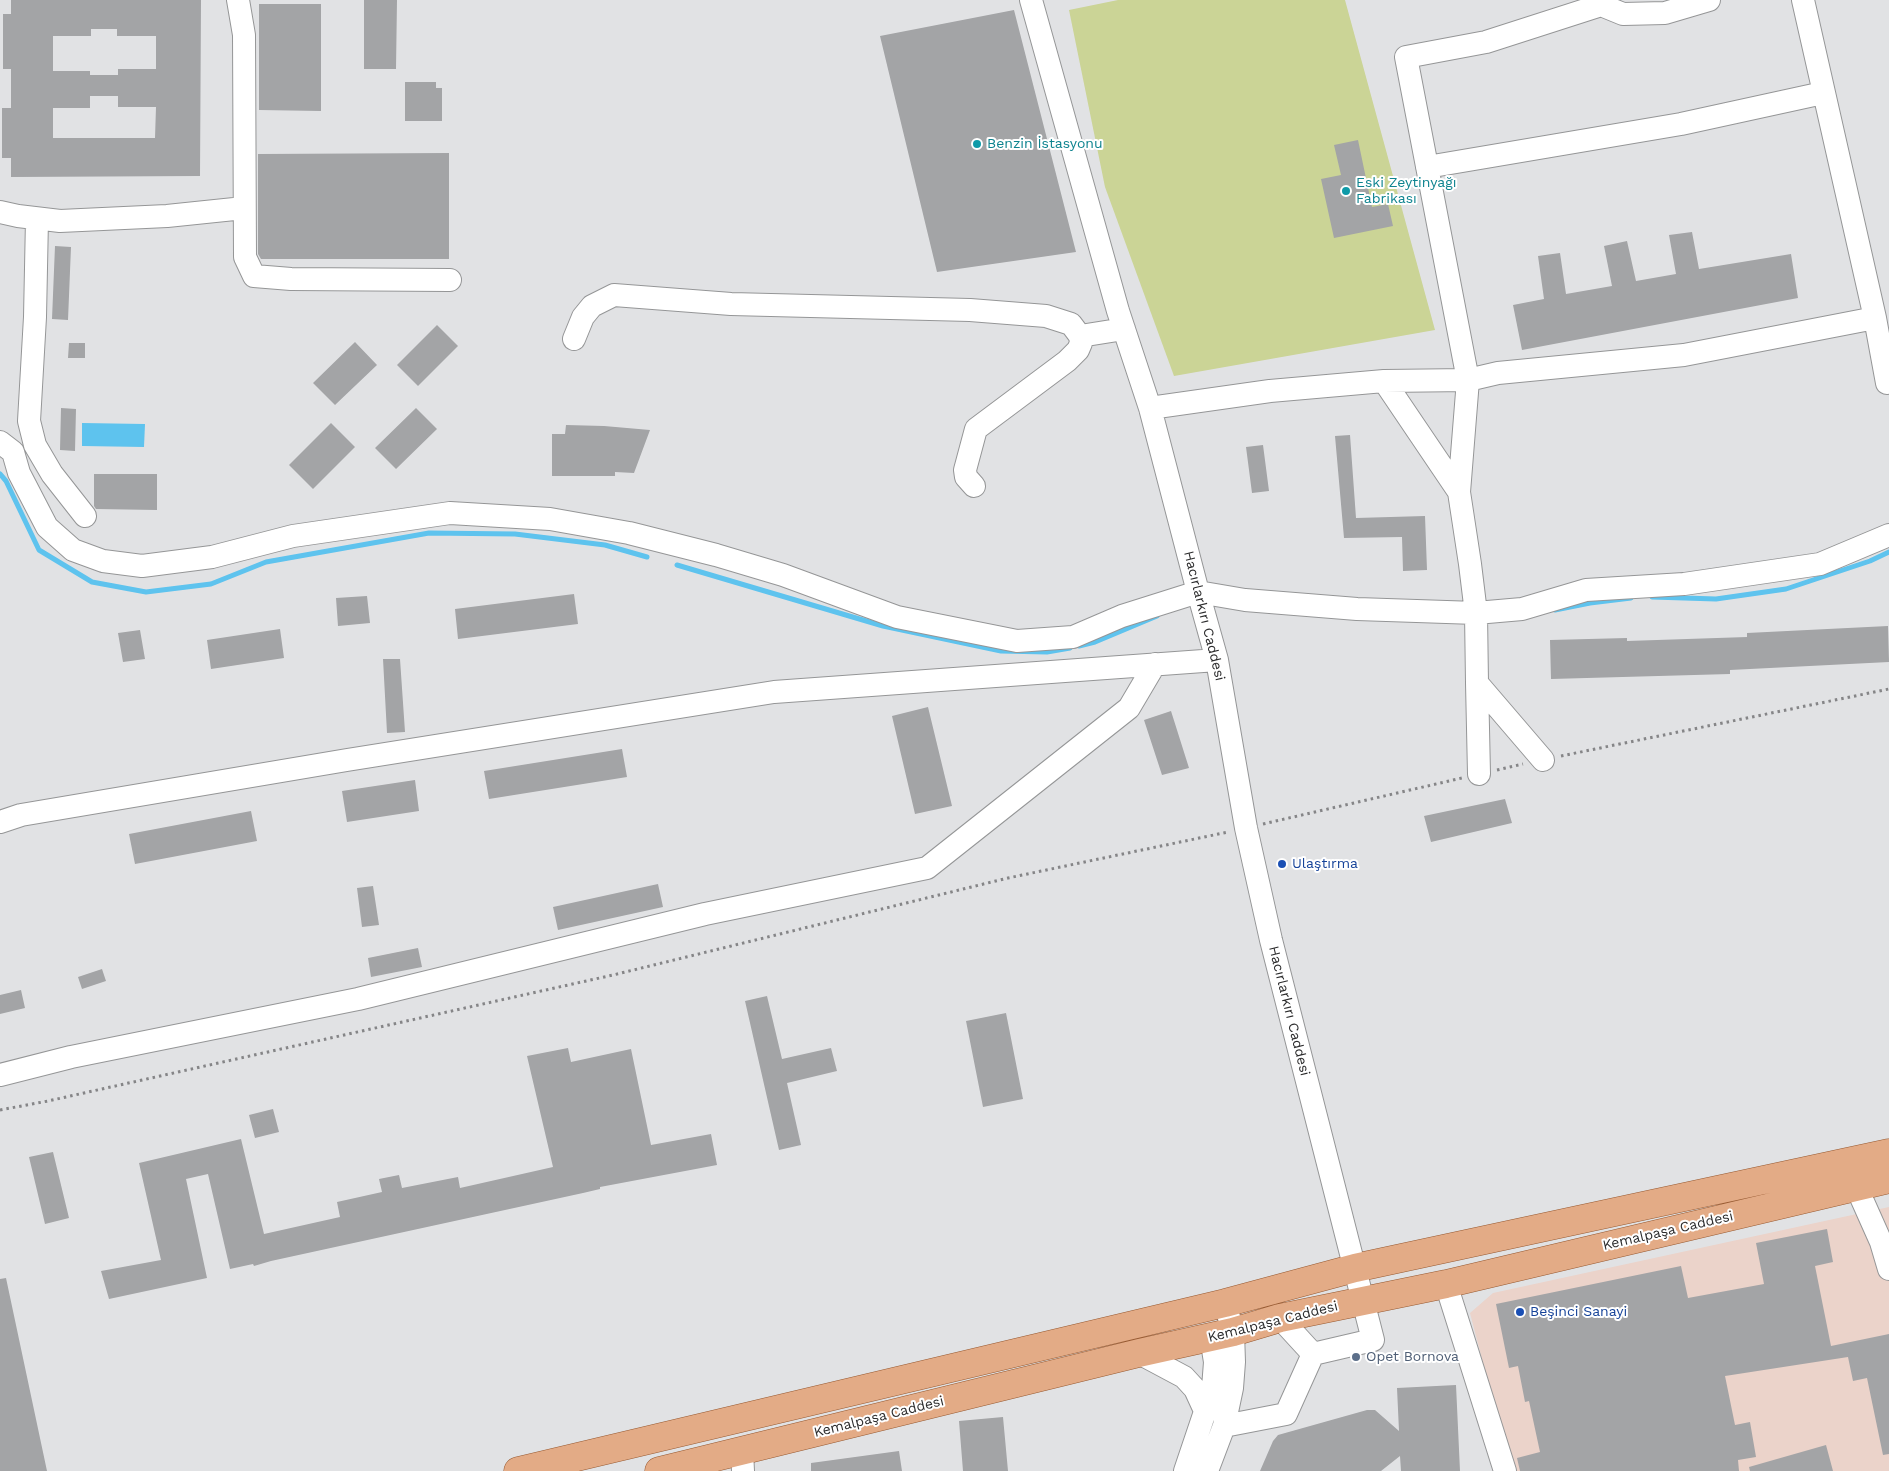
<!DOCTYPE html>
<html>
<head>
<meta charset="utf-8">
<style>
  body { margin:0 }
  canvas { display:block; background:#e1e2e4 }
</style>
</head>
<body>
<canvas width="1889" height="1471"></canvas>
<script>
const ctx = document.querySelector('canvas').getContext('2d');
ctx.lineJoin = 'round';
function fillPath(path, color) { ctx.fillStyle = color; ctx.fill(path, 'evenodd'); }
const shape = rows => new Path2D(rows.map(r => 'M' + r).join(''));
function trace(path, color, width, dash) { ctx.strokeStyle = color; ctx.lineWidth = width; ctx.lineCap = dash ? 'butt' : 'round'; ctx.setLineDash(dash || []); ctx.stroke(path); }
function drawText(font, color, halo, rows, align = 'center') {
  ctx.font = font + ' "Work Sans",sans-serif'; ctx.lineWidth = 4; ctx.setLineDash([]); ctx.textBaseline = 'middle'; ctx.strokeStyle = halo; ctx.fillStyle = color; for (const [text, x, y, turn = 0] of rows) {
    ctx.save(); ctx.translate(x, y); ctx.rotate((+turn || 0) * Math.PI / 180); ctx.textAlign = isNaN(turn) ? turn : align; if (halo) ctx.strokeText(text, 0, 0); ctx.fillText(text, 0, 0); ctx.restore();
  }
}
const industrial = shape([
  [1889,1207,1889,1471,1511,1471,1470,1313,1493,1293]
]);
const green = shape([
  [1118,0,1345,0,1435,330,1174,376,1105,187,1069,10]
]);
const water = shape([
  [82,423,145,424,144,447,82,446]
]);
const stream = shape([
  [0,474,6,481,39,550,92,582,146,592,211,584,266,562,429,533,515,534,605,545,647,557],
  [677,565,883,626,1001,651,1047,652,1070,648],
  [1652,597,1716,599,1786,589,1870,561,1889,552],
  [1555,610,1590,603,1631,598],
  [1079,646,1095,642,1157,616]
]);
const building = shape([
  [11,0,201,0,200,176,11,177,11,158,2,158,2,108,11,108,11,69,3,69,3,14,11,14],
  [91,29,117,29,117,36,156,36,156,69,118,69,118,75,90,75,90,71,53,71,53,36,91,36],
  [90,96,118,96,118,107,156,107,155,138,53,138,53,108,90,108],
  [364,0,397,0,396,69,364,69],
  [259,4,321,4,321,111,259,110],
  [1014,10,1076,252,937,272,880,36],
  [405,82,436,82,436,88,442,88,442,121,405,121],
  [1358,140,1372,207,1388,204,1393,226,1334,238,1321,179,1341,175,1334,145],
  [449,153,449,259,261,259,258,254,258,154],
  [1692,232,1699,269,1791,254,1798,298,1522,350,1513,305,1544,299,1538,256,1560,253,1566,294,1612,286,1604,246,1627,241,1636,281,1676,274,1669,235],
  [55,246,71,247,68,320,52,319],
  [437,325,458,346,418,386,397,365],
  [355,342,377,365,335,405,313,383],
  [69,343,85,343,85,358,68,358],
  [61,408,76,409,75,451,60,450],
  [416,408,437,429,396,469,375,448],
  [331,423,355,447,313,489,289,465],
  [566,425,604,426,650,430,634,473,615,472,615,476,552,476,552,434,565,434],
  [1350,435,1356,518,1425,516,1427,570,1403,571,1402,537,1344,538,1335,436],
  [1263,445,1269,491,1252,493,1246,447],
  [94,474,157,474,157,510,96,509,94,506],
  [574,594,578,624,458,639,455,609],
  [367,596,370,623,338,626,336,598],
  [1888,626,1889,662,1730,670,1730,674,1551,679,1550,640,1627,638,1627,641,1747,637,1747,633],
  [280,629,284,658,211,669,207,640],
  [140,630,145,659,123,662,118,633],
  [383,659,400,659,405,732,387,733],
  [928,707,952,806,915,814,892,716],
  [1171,711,1189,768,1162,775,1144,720],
  [622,749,627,777,489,799,484,771],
  [415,780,419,811,347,822,342,791],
  [1505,799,1512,823,1431,842,1424,816],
  [251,811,257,841,135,864,129,834],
  [658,884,663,907,558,930,553,907],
  [373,886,379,925,362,927,357,888],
  [418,948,422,967,371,977,368,958],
  [102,969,106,981,82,989,78,977],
  [21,990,25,1008,0,1014,0,995],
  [767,996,782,1059,831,1048,837,1071,787,1083,801,1145,779,1150,745,1001],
  [1006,1013,1023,1099,983,1107,966,1021],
  [568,1048,571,1062,631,1049,651,1145,711,1134,717,1165,600,1187,600,1189,583,1193,271,1261,254,1266,253,1264,230,1269,208,1174,186,1179,207,1278,109,1299,101,1271,161,1260,139,1163,241,1139,264,1234,340,1217,337,1202,382,1192,379,1179,399,1175,402,1188,458,1177,460,1188,553,1167,527,1056],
  [273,1109,279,1132,255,1138,249,1115],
  [53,1152,69,1218,45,1224,29,1157],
  [1827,1229,1833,1262,1815,1266,1831,1346,1889,1334,1889,1454,1883,1455,1867,1378,1853,1381,1848,1357,1725,1376,1735,1425,1750,1422,1756,1457,1738,1460,1739,1471,1520,1471,1517,1458,1540,1452,1529,1401,1525,1402,1518,1366,1509,1368,1496,1304,1681,1266,1688,1298,1764,1284,1756,1243],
  [6,1278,47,1471,0,1471,0,1279],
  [1456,1385,1460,1471,1401,1471,1400,1456,1381,1471,1260,1471,1273,1441,1278,1435,1367,1410,1375,1410,1399,1431,1397,1388],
  [1003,1417,1008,1471,963,1471,959,1421],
  [1826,1445,1833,1471,1750,1471,1749,1467],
  [899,1451,902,1471,811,1471,811,1463]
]);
const path = shape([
  [1561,756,1889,689],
  [1497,770,1523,764],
  [1263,824,1462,778],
  [0,1110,48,1101,613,975,1008,878,1228,832]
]);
const minor = shape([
  [238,0,244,35,245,257,254,276,291,279,450,280],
  [1031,0,1118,311,1150,408,1198,592,1217,660,1246,828,1271,940,1373,1340,1313,1354],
  [1596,0,1601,5,1623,14,1665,13,1709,0],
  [1803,0,1875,318,1887,383],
  [1427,167,1681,124,1823,93],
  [0,212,18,216,60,221,167,216,244,208],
  [37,219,35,317,29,421,35,445,52,474,85,516],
  [1080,336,1124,329],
  [574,339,583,317,592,306,614,295,731,304,970,310,1046,316,1071,324,1080,336,1081,343,1078,350,1067,361,976,429,965,470,966,477,974,486],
  [1384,381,1459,492],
  [1150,408,1270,391,1384,381,1468,380,1498,373,1684,355,1875,318],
  [0,442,13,452,19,473,47,527,73,550,103,561,142,566,212,557,293,536,450,513,550,519,629,533,716,555,783,575,897,617,1017,641,1073,637,1122,616,1198,592,1245,600,1357,609,1476,613,1522,609,1586,590,1684,584,1820,564,1889,535],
  [1477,683,1476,613,1470,564,1459,492,1468,380,1406,57,1486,42,1601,5],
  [1479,774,1477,683,1543,760],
  [0,822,21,815,347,760,774,692,1217,660],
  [0,1075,71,1057,358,999,705,914,927,868,1129,708,1155,664],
  [1856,1186,1881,1242,1889,1269],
  [1446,1284,1505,1471],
  [1280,1318,1313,1354],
  [1139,1353,1184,1377,1195,1389,1206,1413],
  [1224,1426,1286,1414,1313,1354],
  [742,1451,743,1471],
  [1185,1471,1213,1388,1215,1362,1211,1337],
  [1207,1471,1224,1426,1232,1388,1234,1362,1233,1332,1225,1303]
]);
const major = shape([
  [518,1471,1225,1303,1355,1268,1889,1153],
  [659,1471,1139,1353,1233,1332,1280,1318,1446,1284,1889,1179]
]);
const markers = [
  [977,144,5,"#0f9aa8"],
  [1346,191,5,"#0f9aa8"],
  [1282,864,5,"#1a4fb4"],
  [1520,1312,5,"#1a4fb4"],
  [1356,1357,5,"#5c6f8a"]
];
const cultureNames = [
  ["Benzin İstasyonu",987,144],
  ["Eski Zeytinyağı",1356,183],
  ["Fabrikası",1356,199]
];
const streetNames = [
  ["Hacırlarkırı Caddesi",1204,616,76],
  ["Hacırlarkırı Caddesi",1289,1011,76],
  ["Kemalpaşa Caddesi",1668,1231,-13],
  ["Kemalpaşa Caddesi",1273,1322,-14],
  ["Kemalpaşa Caddesi",879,1417,-14]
];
const transitNames = [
  ["Ulaştırma",1292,864],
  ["Beşinci Sanayi",1530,1312]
];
const serviceNames = [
  ["Opet Bornova",1366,1357]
];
fillPath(industrial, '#ebd3ca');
fillPath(green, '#cbd496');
fillPath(water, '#5ec3ee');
trace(stream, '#5ec3ee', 5);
fillPath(building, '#a3a4a6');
trace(minor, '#959697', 24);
trace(major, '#975a32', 29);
trace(path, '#858587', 3, [2.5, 4]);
trace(minor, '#fff', 22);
trace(major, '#e3ab86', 28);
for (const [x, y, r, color] of markers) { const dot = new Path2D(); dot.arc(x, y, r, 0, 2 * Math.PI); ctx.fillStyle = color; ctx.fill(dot); trace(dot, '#fff', 2); }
drawText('14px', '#0d838f', '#fff', cultureNames, 'left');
drawText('14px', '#2c2c2d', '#fff', streetNames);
drawText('14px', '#164399', '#fff', transitNames, 'left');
drawText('14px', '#4e5e75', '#fff', serviceNames, 'left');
</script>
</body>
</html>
